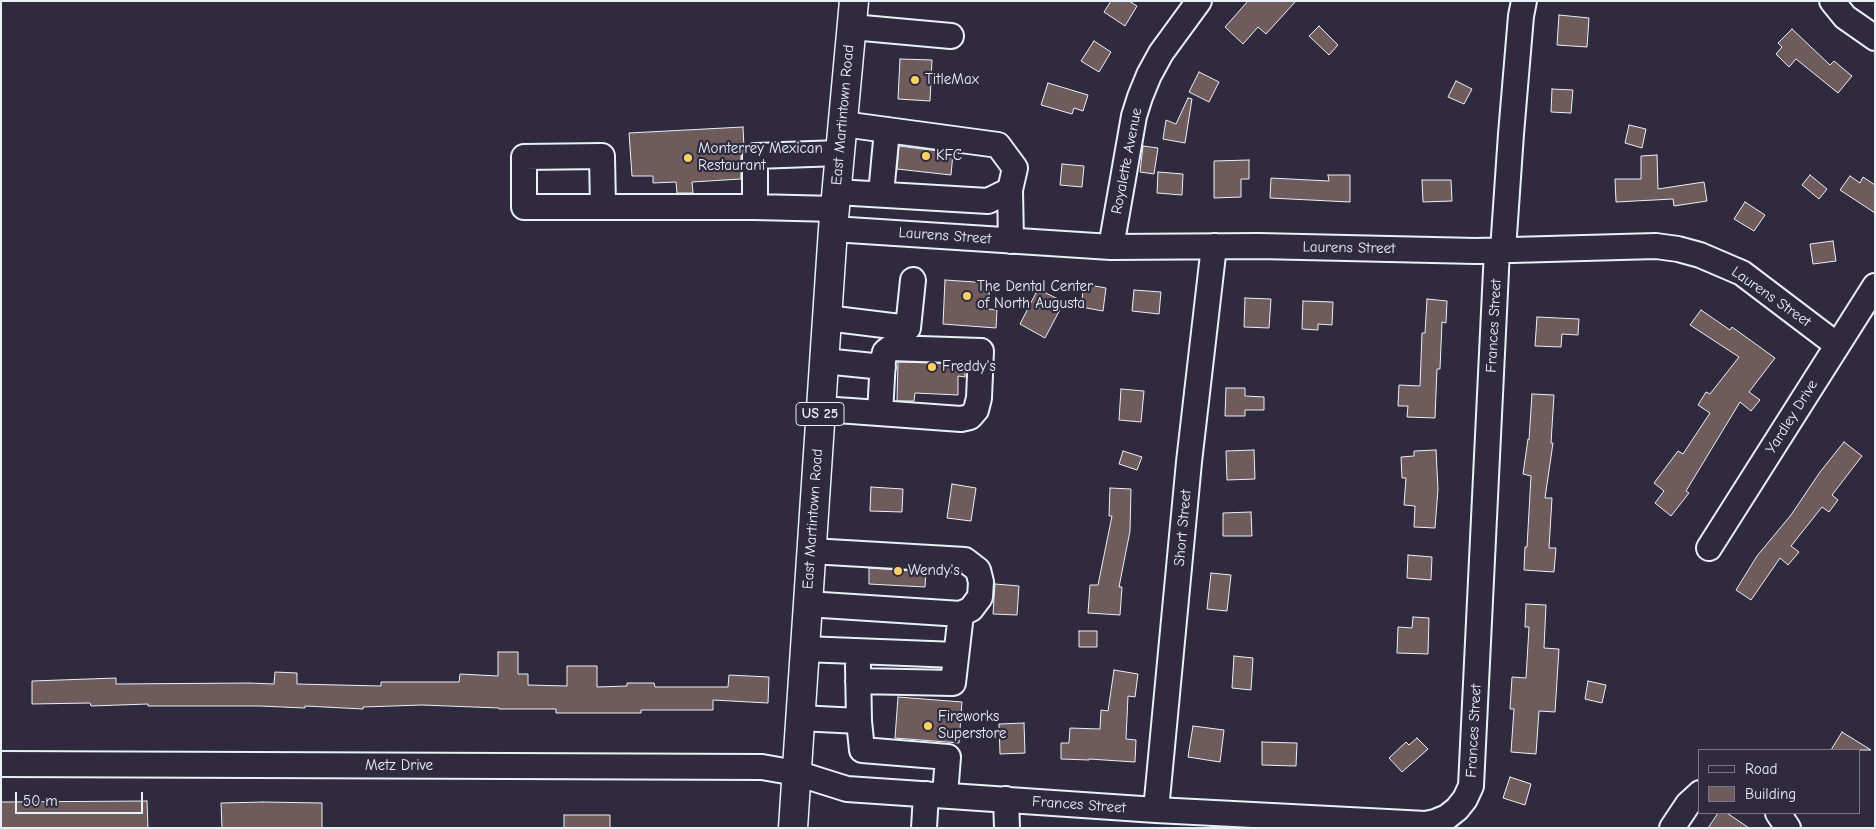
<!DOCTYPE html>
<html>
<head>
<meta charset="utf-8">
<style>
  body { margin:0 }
  #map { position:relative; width:1876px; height:829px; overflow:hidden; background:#2f2a3d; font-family:"Comic Neue",sans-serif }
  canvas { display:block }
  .frame { position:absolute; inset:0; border:2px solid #e8f1f8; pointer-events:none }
  .legend { position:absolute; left:1698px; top:749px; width:162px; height:65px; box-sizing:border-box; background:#2f2a3d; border:1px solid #797a88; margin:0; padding:6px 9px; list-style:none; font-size:15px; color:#e8f1f8 }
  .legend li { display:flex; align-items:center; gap:10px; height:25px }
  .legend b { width:25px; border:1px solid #797a88 }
  .scale { position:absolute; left:15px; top:792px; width:128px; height:22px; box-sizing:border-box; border:2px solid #e8f1f8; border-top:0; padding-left:6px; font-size:15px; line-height:18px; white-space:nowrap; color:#e8f1f8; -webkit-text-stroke:4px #2f2a3d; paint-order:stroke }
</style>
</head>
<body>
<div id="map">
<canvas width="1876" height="829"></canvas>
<div class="frame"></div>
<ul class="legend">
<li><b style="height:6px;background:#2f2a3d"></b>Road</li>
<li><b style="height:14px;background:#6f5b5c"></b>Building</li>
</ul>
<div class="scale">50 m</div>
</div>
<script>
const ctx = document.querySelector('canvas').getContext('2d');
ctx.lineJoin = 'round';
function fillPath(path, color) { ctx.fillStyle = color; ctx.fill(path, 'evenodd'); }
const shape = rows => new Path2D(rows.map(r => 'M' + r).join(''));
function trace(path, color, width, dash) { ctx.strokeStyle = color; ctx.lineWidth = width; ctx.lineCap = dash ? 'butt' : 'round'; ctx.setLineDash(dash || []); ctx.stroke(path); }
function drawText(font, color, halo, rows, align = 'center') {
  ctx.font = font + ' "Comic Neue",sans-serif'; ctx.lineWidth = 4.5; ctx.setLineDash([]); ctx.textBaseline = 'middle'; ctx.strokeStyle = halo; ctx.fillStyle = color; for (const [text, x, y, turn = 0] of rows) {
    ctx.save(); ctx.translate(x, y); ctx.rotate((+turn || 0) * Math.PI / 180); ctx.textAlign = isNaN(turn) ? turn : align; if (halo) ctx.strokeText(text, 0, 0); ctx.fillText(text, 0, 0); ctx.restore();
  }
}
const building = shape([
  [1111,1,1129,1,1137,6,1125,26,1104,12,1111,1],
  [1248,1,1296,1,1266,34,1258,27,1243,44,1225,27,1248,1],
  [1559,15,1589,18,1587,47,1557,45,1559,15],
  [1319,26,1338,45,1329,55,1309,36,1319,26],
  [1792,29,1830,65,1834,61,1852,76,1838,93,1796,59,1789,67,1776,54,1782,47,1778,43,1792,29],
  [1094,41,1111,52,1099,72,1081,61,1094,41],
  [900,59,932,60,930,101,898,99,900,59],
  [1199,72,1219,82,1209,102,1189,92,1199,72],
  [1456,81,1472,89,1464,104,1448,97,1456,81],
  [1048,83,1088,95,1083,111,1074,108,1072,114,1041,105,1048,83],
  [1552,89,1573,90,1571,113,1551,112,1552,89],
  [1188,98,1192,99,1185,143,1163,139,1166,120,1176,124,1188,98],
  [1629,125,1646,129,1642,148,1625,143,1629,125],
  [743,127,744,148,741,156,741,179,692,182,693,193,677,193,676,182,653,183,653,176,632,176,629,133,743,127],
  [899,146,953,153,951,175,897,169,899,146],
  [1143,146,1158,148,1154,174,1140,172,1143,146],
  [1657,155,1658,189,1704,182,1707,201,1674,206,1673,199,1616,202,1615,179,1641,179,1641,156,1657,155],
  [1249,160,1249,179,1241,179,1241,197,1214,198,1214,161,1249,160],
  [1062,164,1084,166,1082,187,1060,185,1062,164],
  [1158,172,1183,174,1182,195,1157,193,1158,172],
  [1328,175,1350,175,1350,202,1270,198,1271,178,1329,181,1328,175],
  [1810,175,1827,189,1819,199,1802,185,1810,175],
  [1850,176,1860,183,1863,177,1875,185,1875,213,1840,190,1850,176],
  [1422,180,1451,180,1452,201,1423,202,1422,180],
  [1745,202,1765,215,1754,231,1734,219,1745,202],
  [1833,241,1836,261,1813,264,1810,244,1833,241],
  [945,280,990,283,988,309,997,310,996,328,943,324,945,280],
  [1084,284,1106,288,1103,311,1081,307,1084,284],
  [1038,289,1064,302,1045,338,1020,324,1038,289],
  [1134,290,1161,292,1159,314,1132,311,1134,290],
  [1245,298,1271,299,1269,328,1244,327,1245,298],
  [1427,299,1447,301,1446,323,1442,322,1440,369,1437,369,1435,418,1407,417,1408,406,1398,406,1399,385,1420,386,1422,333,1425,333,1427,299],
  [1303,301,1333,302,1332,325,1318,324,1318,330,1302,329,1303,301],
  [1701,310,1730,330,1732,327,1775,358,1749,392,1760,400,1751,411,1740,402,1686,491,1689,493,1671,516,1655,503,1664,491,1654,483,1678,451,1683,454,1710,413,1698,405,1706,392,1710,394,1739,357,1690,325,1701,310],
  [1537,317,1579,319,1578,335,1562,334,1561,347,1535,346,1537,317],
  [898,362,965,364,965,377,958,376,958,395,915,393,914,401,897,401,898,362],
  [1226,388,1245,388,1245,396,1264,397,1264,410,1245,410,1245,416,1225,416,1226,388],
  [1121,389,1144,391,1141,422,1119,420,1121,389],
  [1532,394,1554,395,1551,443,1553,443,1545,498,1552,498,1549,548,1556,548,1554,572,1524,570,1525,547,1527,547,1531,476,1523,474,1528,439,1529,440,1532,394],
  [1844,442,1862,456,1832,495,1838,500,1829,512,1822,507,1791,546,1799,552,1788,565,1780,558,1751,600,1736,590,1757,556,1791,515,1820,472,1844,442],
  [1254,450,1255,479,1227,480,1226,451,1254,450],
  [1436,450,1438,489,1435,528,1414,527,1415,506,1404,505,1406,478,1402,478,1401,457,1414,456,1414,451,1436,450],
  [1123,451,1142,457,1137,470,1119,464,1123,451],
  [952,484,976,488,971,521,947,518,952,484],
  [871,487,903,489,902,512,870,511,871,487],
  [1110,488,1131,489,1130,531,1119,587,1122,587,1120,615,1088,613,1090,585,1098,585,1112,516,1109,516,1110,488],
  [1251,512,1252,536,1223,536,1223,513,1251,512],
  [1408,555,1432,557,1431,580,1407,578,1408,555],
  [869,568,926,572,925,587,869,584,869,568],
  [1211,573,1231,575,1227,611,1207,609,1211,573],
  [995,584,1019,586,1017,615,993,614,995,584],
  [1526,604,1546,605,1544,648,1559,649,1555,712,1539,711,1536,754,1511,752,1514,709,1510,709,1512,677,1526,678,1529,627,1525,627,1526,604],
  [1413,617,1429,618,1428,654,1397,653,1398,627,1412,628,1413,617],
  [1079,631,1097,631,1097,647,1079,647,1079,631],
  [498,652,518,652,518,674,528,674,528,685,567,686,567,666,597,666,597,687,627,686,627,683,654,683,655,687,728,687,729,675,769,677,768,703,713,700,713,710,641,710,641,713,556,713,556,709,499,709,499,708,422,705,363,707,363,709,305,706,305,708,260,706,148,706,148,704,91,706,90,703,32,704,32,681,116,678,116,684,249,683,274,684,275,672,297,673,297,684,381,686,381,682,459,682,460,674,498,676,498,652],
  [1234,656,1253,658,1251,690,1232,688,1234,656],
  [1114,670,1138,674,1135,697,1128,696,1126,739,1136,740,1135,762,1089,759,1089,760,1061,759,1061,743,1069,743,1070,728,1100,729,1101,710,1108,711,1114,670],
  [1588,681,1606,685,1602,703,1585,699,1588,681],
  [898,697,962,702,959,743,895,738,898,697],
  [1024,723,1025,753,1000,754,999,724,1024,723],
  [1193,726,1224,730,1220,762,1188,757,1193,726],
  [1842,732,1871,750,1831,750,1842,732],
  [1417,738,1428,749,1402,772,1389,758,1406,742,1409,745,1417,738],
  [1262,742,1297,743,1296,766,1262,765,1262,742],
  [1510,777,1531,784,1525,805,1503,798,1510,777],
  [147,801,148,828,1,828,1,802,147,801],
  [263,802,322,803,322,828,222,828,221,803,263,802],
  [1718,813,1727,813,1749,828,1708,828,1718,813],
  [564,815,610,815,610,828,564,828,564,815]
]);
const minor = shape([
  [1832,1,1845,17,1875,38],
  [852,27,951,36],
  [1010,190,1011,241],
  [836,192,988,201,1010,190,1015,168,998,145,843,124],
  [881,194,887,130],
  [603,207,602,156,524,157,524,207,755,207,755,156,840,153],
  [755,207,835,209],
  [833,229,1111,247,1259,246,1476,251,1656,246,1678,249,1700,255,1742,273,1837,345],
  [1111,247,1134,116,1140,97,1149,75,1161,53,1199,1],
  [1503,250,1511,134,1521,16,1524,1],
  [827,318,908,328,913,280],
  [824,361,883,367],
  [820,409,851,411,961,419,970,417,976,410,979,398,981,351,890,348,885,352,883,360,880,413],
  [1709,548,1875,286],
  [807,604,961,614,971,609,980,597,981,582,978,570,965,560,811,551],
  [804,649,956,655],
  [858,666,859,721],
  [858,681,953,683,961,614],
  [799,718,859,721,862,750,948,757,945,795],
  [1,764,762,767,796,773,847,789,1156,810,1426,824,1435,822,1447,817,1457,809,1465,799,1471,786,1497,250],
  [1006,799,1007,828],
  [1156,810,1189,462,1214,246],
  [1778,813,1788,828],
  [924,828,926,794],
  [1672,828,1688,804,1700,793]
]);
const major = shape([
  [793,828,833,229,854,1]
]);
const markers = [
  [915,80,5,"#ffd166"],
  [926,156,5,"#ffd166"],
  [688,158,5,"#ffd166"],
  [967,296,5,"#ffd166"],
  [932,367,5,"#ffd166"],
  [898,571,5,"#ffd166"],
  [928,726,5,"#ffd166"]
];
const shields = [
  [820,414,48]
];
const shieldNames = [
  ["US 25",820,414]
];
const poiNames = [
  ["TitleMax",925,80],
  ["Monterrey Mexican",698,149],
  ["Restaurant",698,166],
  ["KFC",936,156],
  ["The Dental Center",977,287],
  ["of North Augusta",977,304],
  ["Freddy's",942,367],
  ["Wendy's",908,571],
  ["Fireworks",938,717],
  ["Superstore",938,734]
];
const streetNames = [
  ["East Martintown Road",843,115,-85],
  ["Royalette Avenue",1127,161,-79],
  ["Laurens Street",945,236,4],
  ["Laurens Street",1349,248,1],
  ["Laurens Street",1771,297,35],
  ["Frances Street",1494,326,-87],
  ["Yardley Drive",1792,417,-58],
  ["East Martintown Road",813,519,-86],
  ["Short Street",1183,528,-85],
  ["Frances Street",1474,731,-87],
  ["Metz Drive",399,766],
  ["Frances Street",1079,805,4]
];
fillPath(building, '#6f5b5c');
trace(building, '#e8f1f8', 1);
trace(minor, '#e8f1f8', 28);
trace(major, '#e8f1f8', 31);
trace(minor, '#2f2a3d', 24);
trace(major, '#2f2a3d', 28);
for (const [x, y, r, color] of markers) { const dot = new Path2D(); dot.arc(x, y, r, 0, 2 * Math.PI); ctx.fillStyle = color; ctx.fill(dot); trace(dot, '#2f2a3d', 2); }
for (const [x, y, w] of shields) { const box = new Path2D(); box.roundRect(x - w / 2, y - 11.5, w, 23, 4); ctx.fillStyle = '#2f2a3d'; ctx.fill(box); trace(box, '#e8f1f8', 1); }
drawText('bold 14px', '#e8f1f8', null, shieldNames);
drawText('15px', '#e8f1f8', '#2f2a3d', poiNames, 'left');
drawText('15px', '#e8f1f8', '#2f2a3d', streetNames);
</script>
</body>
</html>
